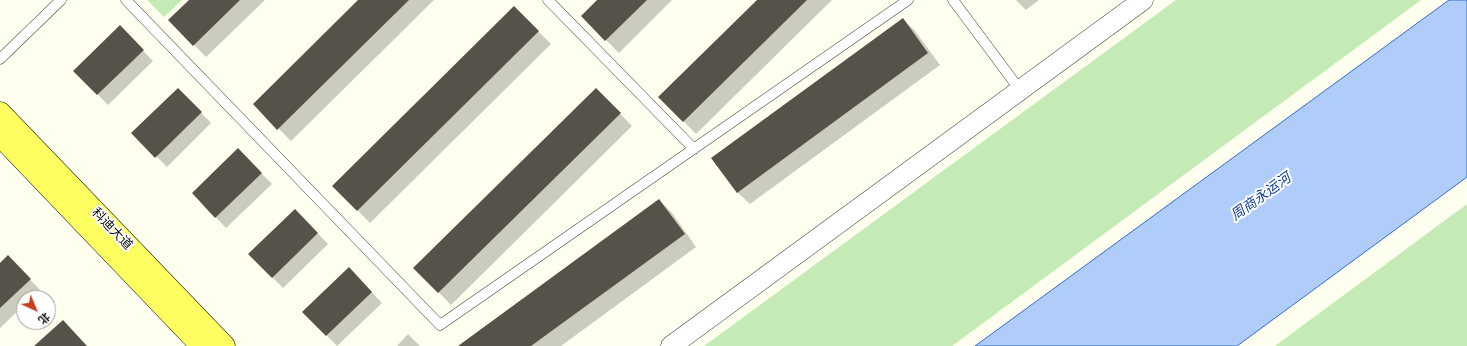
<!DOCTYPE html>
<html>
<head>
<meta charset="utf-8">
<style>
  body { margin:0 }
  #map { position:relative; width:1467px; height:346px; overflow:hidden; background:#feffee; font-family:"Roboto Serif","Noto Sans SC",serif }
  canvas { display:block }
  .north { position:absolute; left:16px; top:290px; width:40px; height:40px; box-sizing:border-box; background:#fff; border:1px solid #9e9e9e; border-radius:50%; rotate:136deg; font-size:11px; font-weight:700; line-height:16px; text-align:center; color:#0d0d0d }
  .north::after { content:''; display:block; margin:auto; width:14px; height:18px; background:#c4401f; clip-path:polygon(50% 0,100% 100%,50% 72%,0 100%) }
</style>
</head>
<body>
<div id="map">
<canvas width="1467" height="346"></canvas>
<div class="north">北</div>
</div>
<script>
const ctx = document.querySelector('canvas').getContext('2d');
ctx.lineJoin = 'round';
function fillPath(path, color) { ctx.fillStyle = color; ctx.fill(path, 'evenodd'); }
const shape = rows => new Path2D(rows.map(r => 'M' + r).join(''));
function trace(path, color, width, dash) { ctx.strokeStyle = color; ctx.lineWidth = width; ctx.lineCap = dash ? 'butt' : 'round'; ctx.setLineDash(dash || []); ctx.stroke(path); }
function drawText(font, color, halo, rows, align = 'center') {
  ctx.font = font + ' "Roboto Serif","Noto Sans SC",serif'; ctx.lineWidth = 4; ctx.setLineDash([]); ctx.textBaseline = 'middle'; ctx.strokeStyle = halo; ctx.fillStyle = color; for (const [text, x, y, turn = 0] of rows) {
    ctx.save(); ctx.translate(x, y); ctx.rotate((+turn || 0) * Math.PI / 180); ctx.textAlign = isNaN(turn) ? turn : align; if (halo) ctx.strokeText(text, 0, 0); ctx.fillText(text, 0, 0); ctx.restore();
  }
}
const green = shape([
  [147,0,182,0,164,17],
  [1176,0,1421,0,952,346,704,346],
  [1467,204,1467,346,1275,346]
]);
const water = shape([
  [1449,0,1467,0,1467,177,1237,346,975,346,1449,0]
]);
const shadow = shape([
  [190,0,265,0,206,57,170,20],
  [360,0,434,0,291,141,254,104],
  [598,0,672,0,619,53,582,16],
  [758,0,832,0,696,134,660,97],
  [1016,0,1039,0,1026,10],
  [514,7,551,44,370,223,334,186],
  [903,19,915,31,940,65,750,204,737,192],
  [120,27,153,61,108,105,75,71],
  [178,89,211,123,167,167,133,133],
  [596,89,632,126,451,305,415,268],
  [238,150,272,184,226,228,193,193],
  [659,200,672,213,696,247,561,346,474,346],
  [295,210,328,244,283,288,249,254],
  [0,264,18,267,40,290,32,298,24,298,24,305,0,328],
  [349,268,382,303,337,346,304,312],
  [408,334,420,346,397,346]
]);
const building = shape([
  [189,0,240,0,193,46,168,20],
  [358,0,409,0,277,130,253,104],
  [597,0,647,0,605,41,581,16],
  [757,0,807,0,683,122,658,97],
  [514,6,539,31,357,211,332,186],
  [903,18,928,53,737,193,711,158],
  [120,25,144,50,97,95,73,71],
  [178,88,202,112,155,158,131,133],
  [596,88,621,113,438,293,413,268],
  [238,148,262,173,215,218,192,193],
  [659,199,685,234,531,346,458,346],
  [295,209,318,233,272,278,248,254],
  [8,255,31,279,0,308,0,263],
  [349,267,372,292,326,336,302,312],
  [63,320,87,346,34,346]
]);
const lane = shape([
  [126,0,440,325,908,0],
  [548,0,694,149],
  [953,0,1020,90],
  [0,59,61,0]
]);
const street = shape([
  [671,346,1143,0]
]);
const primary = shape([
  [0,113,224,346],
  [0,135,202,346]
]);
const streetNames = [
  ["科迪大道",112,229,46]
];
const waterNames = [
  ["周商永运河",1261,197,-36]
];
fillPath(green, '#c4ebb6');
fillPath(water, '#b0ccf9');
trace(water, '#346cd3', 1);
fillPath(shadow, '#0003');
fillPath(building, '#575249');
trace(lane, '#404040', 11);
trace(street, '#404040', 21);
trace(primary, '#1e1e1e', 23);
trace(lane, '#fff', 10);
trace(street, '#fff', 20);
trace(primary, '#fdfe5f', 22);
drawText('13px', '#0d0d0d', '#fff', streetNames);
drawText('italic 14px', '#1140a5', '#fff', waterNames);
</script>
</body>
</html>
